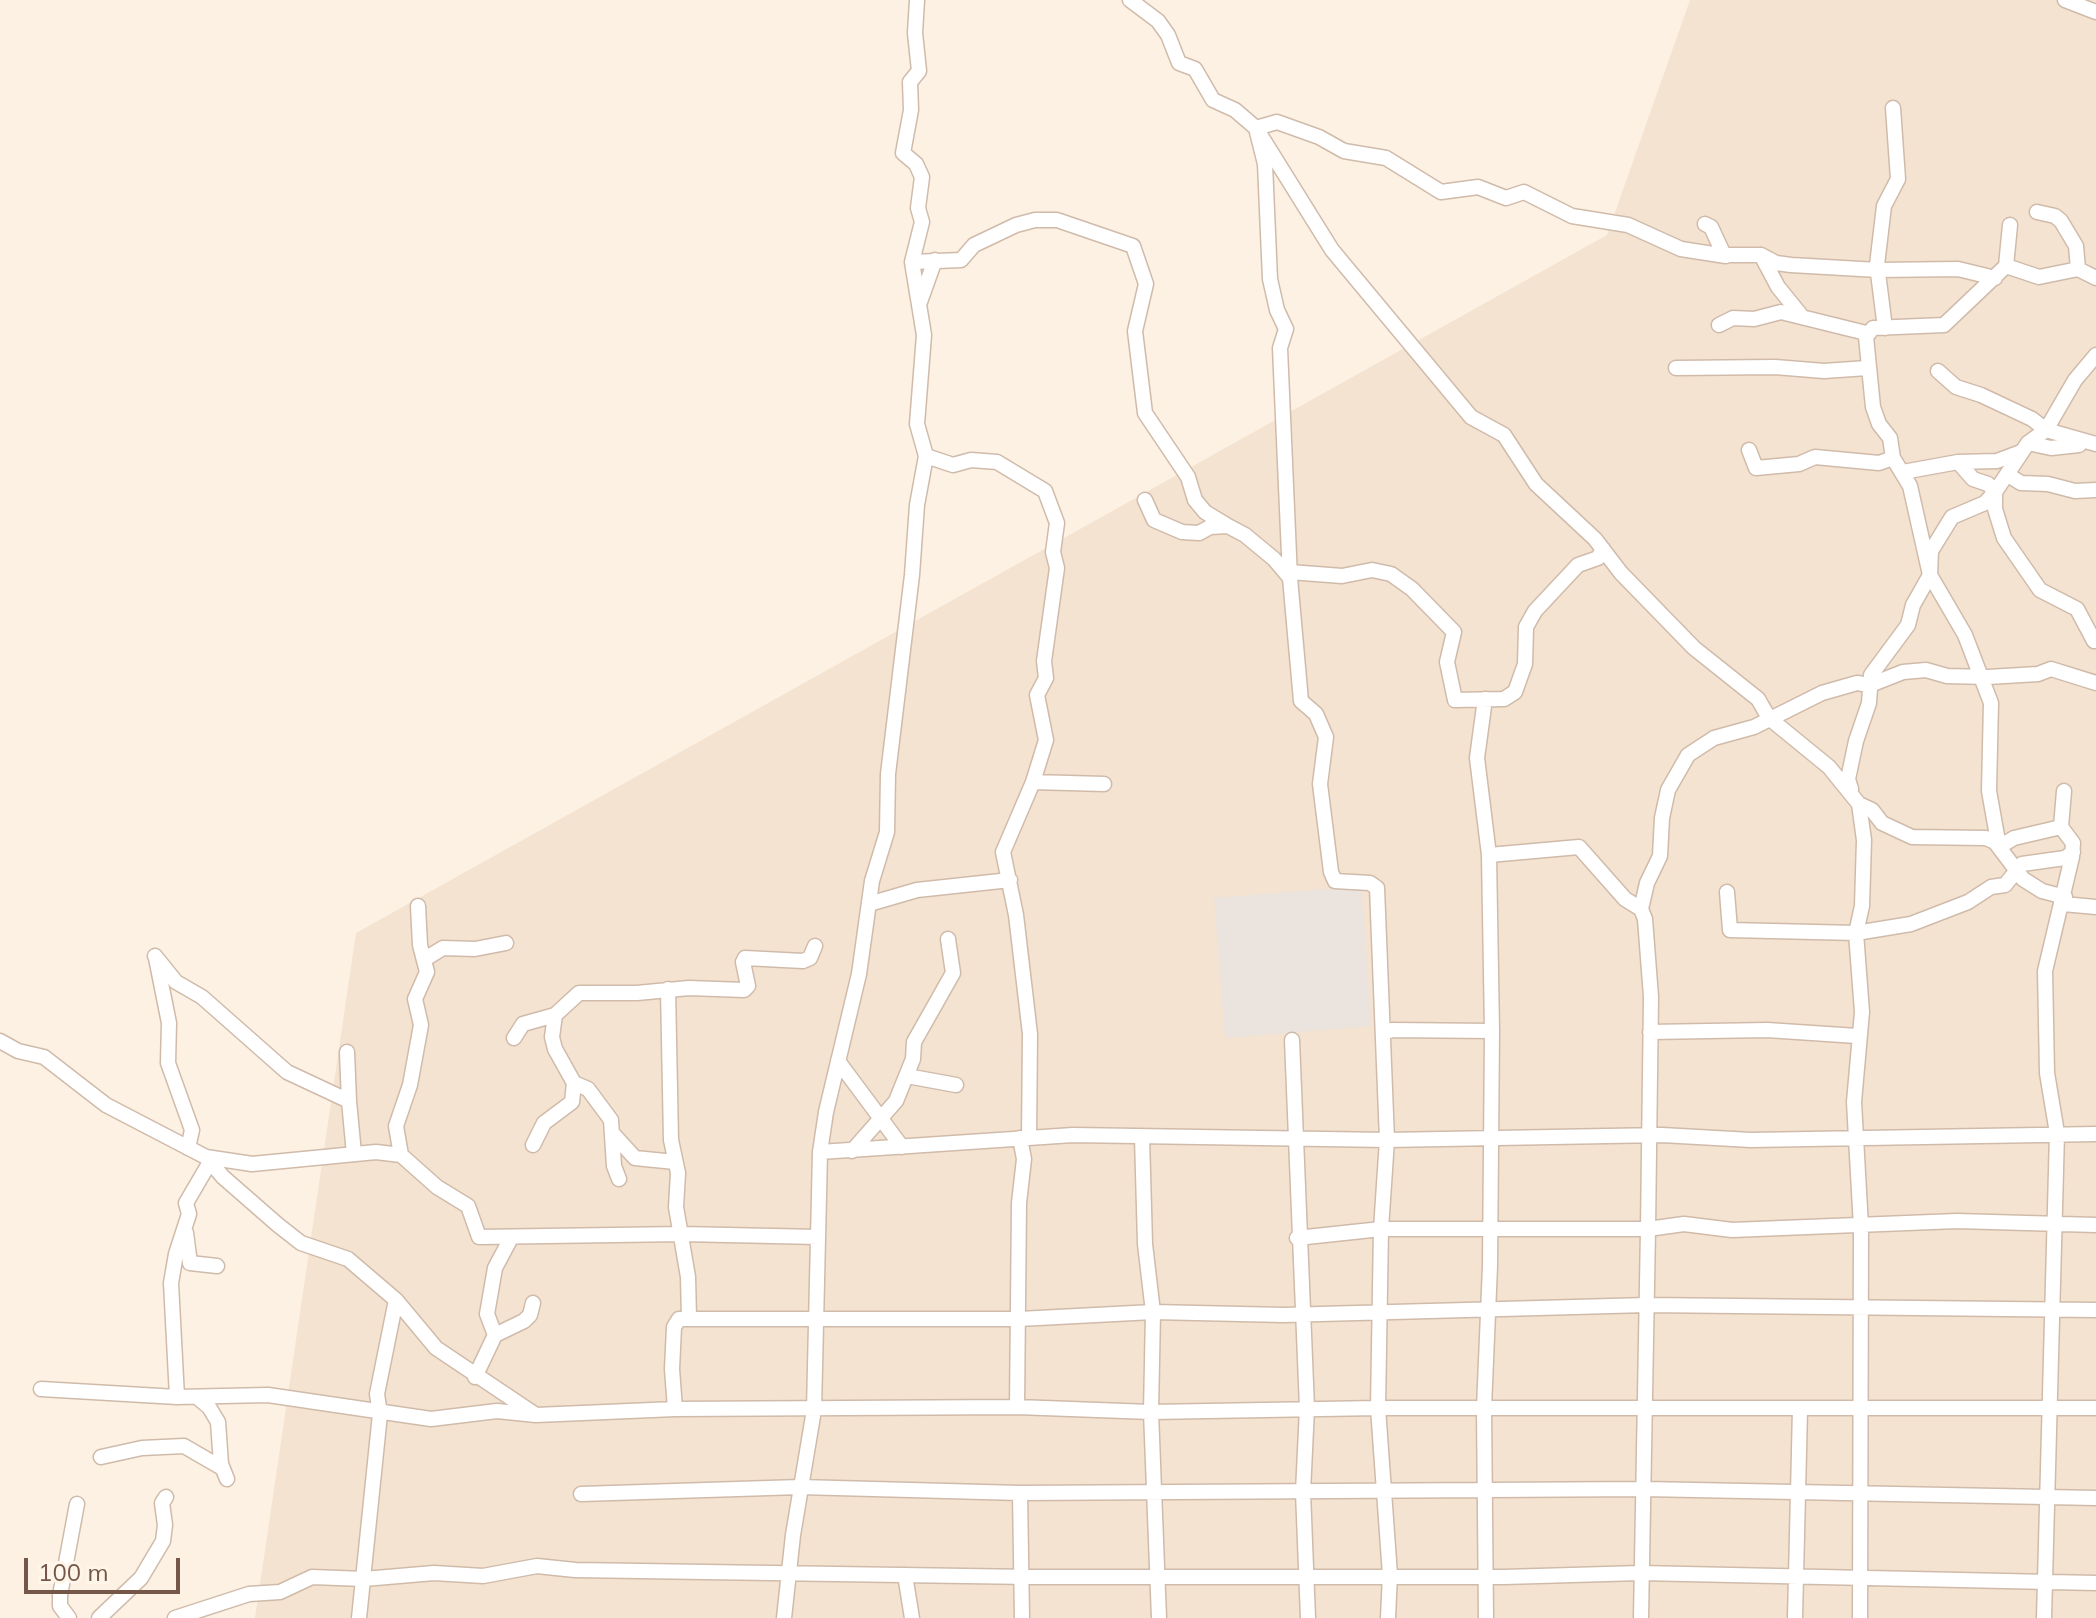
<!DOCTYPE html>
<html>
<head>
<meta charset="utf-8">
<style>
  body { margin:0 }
  #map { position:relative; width:2096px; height:1618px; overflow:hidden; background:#fcf1e2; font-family:Mulish,sans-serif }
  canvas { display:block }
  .scale { position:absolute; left:24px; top:1558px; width:156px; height:36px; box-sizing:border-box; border:4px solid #745748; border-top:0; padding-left:10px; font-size:24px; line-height:28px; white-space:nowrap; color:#745748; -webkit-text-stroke:6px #fff5e8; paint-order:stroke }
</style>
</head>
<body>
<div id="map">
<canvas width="2096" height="1618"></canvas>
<div class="scale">100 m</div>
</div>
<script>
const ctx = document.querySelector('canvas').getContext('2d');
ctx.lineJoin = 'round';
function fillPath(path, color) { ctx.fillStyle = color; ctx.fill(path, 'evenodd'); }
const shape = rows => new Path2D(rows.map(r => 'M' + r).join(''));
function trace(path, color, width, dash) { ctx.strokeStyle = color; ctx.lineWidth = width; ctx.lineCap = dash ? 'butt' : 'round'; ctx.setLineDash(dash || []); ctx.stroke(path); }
const residential = shape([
  [1690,0,2096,0,2096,1618,255,1618,356,933,1607,235]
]);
const industrial = shape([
  [1361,886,1372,1026,1225,1038,1214,898]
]);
const minor = shape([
  [1130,0,1158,21,1168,35,1179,63,1195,69,1213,100,1235,110,1256,128,1332,250,1471,417,1504,435,1536,484,1595,539,1621,573,1694,648,1758,699,1769,718,1829,767,1859,804,1864,840,1862,906,1856,933,1862,1012,1854,1102,1861,1227,1860,1618],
  [2065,0,2096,12],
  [2037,212,2055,216,2061,221,2076,246,2078,269,2096,278],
  [1705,224,1711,227,1724,255,1761,255,1778,287,1800,314],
  [1761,255,1776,263,1791,265,1878,270,1958,269,1995,278],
  [912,262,961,260,974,245,1016,225,1035,220,1057,220,1133,246,1146,284,1135,331,1145,413,1188,477,1195,500,1205,512,1228,526],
  [2006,266,2010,225],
  [920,302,935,260],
  [1719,325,1733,318,1754,319,1781,312,1866,333],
  [1885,328,1877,265,1884,206,1898,179,1893,108],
  [1676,368,1775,367,1824,371,1867,368],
  [1938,371,1956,387,1981,395,2032,419,2046,430,2096,444],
  [2028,443,2051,448,2079,445],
  [1749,450,1756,468,1799,464,1815,457,1879,463,1893,458],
  [926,456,953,465,971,460,997,462,1045,491,1057,523,1053,552,1057,568,1044,661,1046,678,1037,695,1046,740,1033,782,1003,852,1016,915,1030,1034,1029,1138],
  [1958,462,1973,479,1988,484,1995,492,1995,509,2004,538,2040,590,2077,609,2094,641],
  [1903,472,1958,462,1997,461,2021,452],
  [2008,475,2021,483,2048,484,2075,491,2096,490],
  [1145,500,1154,520,1182,532,1199,533,1210,527,1228,526,1245,535,1274,559,1290,578,1301,701,1316,714,1326,737,1320,784,1331,872,1335,881,1370,883,1377,888,1387,1140,1381,1229,1378,1408,1390,1575,1388,1618],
  [1290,572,1342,576,1372,570,1391,574,1412,589,1454,632,1447,662,1455,700,1504,699,1515,692,1525,664,1526,627,1535,611,1578,565,1598,558,1603,549],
  [1290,578,1280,348,1286,329,1277,310,1270,279,1265,164,1256,128,1277,122,1319,137,1344,151,1386,158,1441,192,1478,187,1506,198,1524,192,1572,216,1628,225,1681,249,1726,256],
  [1485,699,1477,758,1489,855,1492,1031,1490,1266,1484,1408,1486,1618],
  [1033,782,1104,784],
  [1851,789,1848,779,1856,741,1869,703,1871,675,1908,625,1913,605,1930,575,1931,551,1952,517,1985,503,1995,492,2028,443,2046,430,2075,380,2096,355],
  [1859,804,1872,810,1882,823,1912,837,1986,838,1995,842,2023,879,2042,891,2065,897],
  [2061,827,2014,838,1999,847,1989,791,1991,703,1965,635,1930,575,1910,486,1893,458,1890,438,1879,424,1873,407,1866,337,1873,328,1944,325,2006,266,2039,277,2078,269],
  [1727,892,1730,930,1856,933,1911,924,1968,902,1991,887,2005,885,2022,864,2065,858,2073,852],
  [869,904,917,890,1010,880],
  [2063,904,2096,907],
  [1641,909,1647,883,1660,856,1662,818,1668,790,1688,755,1714,738,1754,727,1822,693,1857,683,1870,685,1903,672,1926,670,1947,676,1988,677,2038,674,2051,669,2096,683],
  [155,956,176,982,202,997,287,1072,349,1101,354,1154],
  [156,958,169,1023,168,1063,192,1130,188,1148],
  [425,959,443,948,475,949,506,943],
  [668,989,671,1140,678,1173,676,1207,688,1277,689,1319],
  [555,1015,579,993,637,993,689,988,744,990,748,986,743,962,745,958,803,961,810,958,815,946],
  [1650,1032,1767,1030,1857,1036],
  [1383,1033,1392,1030,1492,1031],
  [514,1038,523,1024,555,1015,552,1037,555,1049,574,1083,588,1089,611,1120,614,1166,619,1179],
  [1292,1040,1307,1408,1303,1492,1308,1618],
  [0,1041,18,1051,44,1057,106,1105,206,1157,252,1164,376,1152,401,1155,437,1187,468,1206,479,1237,682,1234,818,1237],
  [347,1052,349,1101],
  [838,1061,902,1147],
  [907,1076,956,1085],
  [614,1135,635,1158,675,1162],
  [1142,1137,1145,1244,1153,1312,1151,1412,1159,1618],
  [533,1145,544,1123,572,1102,574,1083],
  [852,1151,896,1101,913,1059,914,1042,953,973,948,939],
  [820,1152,1073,1135,1387,1140,1662,1135,1751,1140,2096,1134],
  [401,1155,396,1126,410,1085,421,1025,415,999,427,972,420,945,418,906],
  [206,1157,223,1177,278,1225,301,1243,348,1259,396,1300,436,1348,536,1415],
  [186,1233,190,1263,217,1266],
  [1297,1238,1381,1229,1648,1229,1651,997,1645,919,1641,909,1625,899,1579,847,1489,855],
  [495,1335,524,1321,530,1315,533,1303],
  [475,1377,495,1335,487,1314,495,1268,511,1238],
  [41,1389,177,1397,268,1395,431,1419,497,1411,536,1415,675,1409,1017,1407,1151,1412,1378,1408,2096,1408],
  [177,1397,171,1283,176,1254,189,1214,186,1203,210,1162],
  [197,1397,209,1407,218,1422,221,1464,227,1479],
  [1017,1407,1019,1203,1024,1159,1020,1138],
  [675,1409,672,1369,674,1327,679,1319,1019,1319,1153,1312,1284,1315,1647,1305,2096,1310],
  [101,1457,142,1448,184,1446,222,1468],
  [1020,1493,1022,1618],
  [581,1494,800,1487,1020,1493,1644,1489,2096,1498],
  [905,1575,912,1618],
  [69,1618,60,1606,60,1595,77,1504],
  [99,1618,141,1578,163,1541,165,1525,162,1503,166,1497],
  [175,1618,249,1594,280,1592,312,1577,364,1579,434,1573,483,1576,537,1566,575,1570,1031,1577,1504,1577,1640,1573,2096,1583],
  [359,1618,380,1414,377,1394,396,1300],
  [784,1618,793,1535,814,1410,820,1152,826,1112,859,974,872,881,887,832,888,774,912,575,917,505,926,456,917,424,924,335,912,262,922,222,918,208,922,177,916,164,903,153,911,110,910,82,919,71,915,33,917,0],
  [1641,1618,1648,1229,1684,1224,1732,1230,1957,1221,2096,1225],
  [1795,1618,1800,1409],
  [2044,1618,2057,1133,2047,1073,2045,971,2072,857,2073,843,2061,827,2064,791]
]);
fillPath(residential, '#f4e3d0');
fillPath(industrial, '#ebe3dd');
trace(minor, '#d0bbab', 17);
trace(minor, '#fff', 14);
</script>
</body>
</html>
